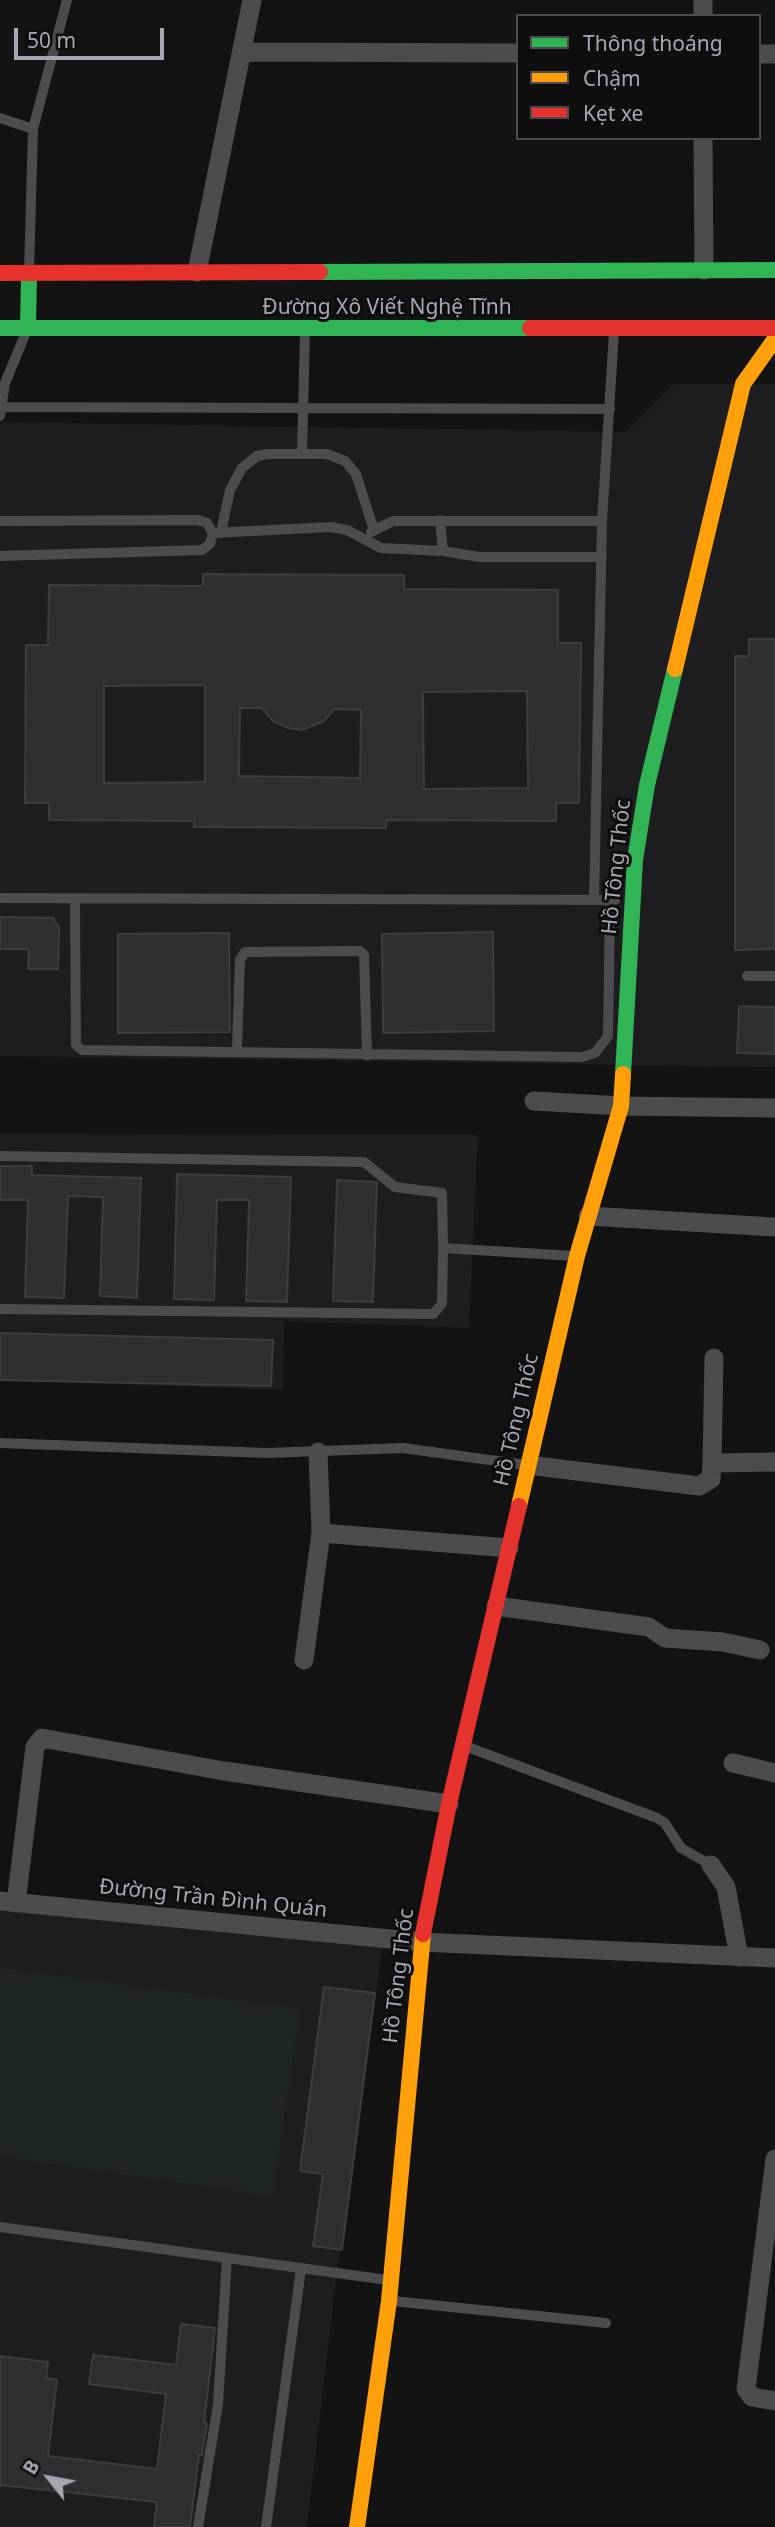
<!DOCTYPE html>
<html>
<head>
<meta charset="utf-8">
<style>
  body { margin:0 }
  #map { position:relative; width:775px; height:2527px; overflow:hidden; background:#131314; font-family:"Noto Sans",sans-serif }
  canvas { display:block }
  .legend { position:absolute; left:516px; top:14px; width:245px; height:126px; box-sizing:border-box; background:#0e0e0f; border:2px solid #4b4b51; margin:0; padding:9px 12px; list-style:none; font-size:21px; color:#a6a7b3 }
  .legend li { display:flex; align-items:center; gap:14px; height:35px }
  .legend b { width:35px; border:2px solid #4b4b51 }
  .north { position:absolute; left:14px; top:2443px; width:70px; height:70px; -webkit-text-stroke:5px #0e0e0f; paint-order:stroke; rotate:301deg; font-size:19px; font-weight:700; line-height:28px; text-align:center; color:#a6a7b3 }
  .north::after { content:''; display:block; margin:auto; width:24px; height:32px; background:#a6a7b3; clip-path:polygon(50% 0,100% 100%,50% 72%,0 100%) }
  .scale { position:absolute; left:14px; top:28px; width:150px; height:32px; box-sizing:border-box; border:4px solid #a6a7b3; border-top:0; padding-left:9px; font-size:21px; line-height:24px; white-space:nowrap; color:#a6a7b3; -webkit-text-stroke:5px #0e0e0f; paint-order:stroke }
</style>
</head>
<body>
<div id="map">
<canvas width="775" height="2527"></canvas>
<ul class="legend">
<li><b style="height:9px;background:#30b455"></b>Thông thoáng</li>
<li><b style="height:9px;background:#ff9f0a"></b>Chậm</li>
<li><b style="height:9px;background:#e5322d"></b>Kẹt xe</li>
</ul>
<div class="north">B</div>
<div class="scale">50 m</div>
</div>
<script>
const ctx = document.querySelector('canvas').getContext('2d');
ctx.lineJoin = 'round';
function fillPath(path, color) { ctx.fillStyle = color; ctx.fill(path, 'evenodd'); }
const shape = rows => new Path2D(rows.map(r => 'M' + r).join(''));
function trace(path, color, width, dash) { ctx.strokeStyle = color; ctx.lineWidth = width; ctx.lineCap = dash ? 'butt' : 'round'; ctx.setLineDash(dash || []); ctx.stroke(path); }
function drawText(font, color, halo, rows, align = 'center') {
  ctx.font = font + ' "Noto Sans",sans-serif'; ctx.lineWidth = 6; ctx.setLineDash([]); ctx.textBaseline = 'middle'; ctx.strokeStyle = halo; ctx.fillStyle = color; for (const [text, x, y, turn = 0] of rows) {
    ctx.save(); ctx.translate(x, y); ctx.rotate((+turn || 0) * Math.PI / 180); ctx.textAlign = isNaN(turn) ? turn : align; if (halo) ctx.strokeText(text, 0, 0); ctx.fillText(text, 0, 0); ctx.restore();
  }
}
const built = shape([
  [673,384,775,384,775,1067,0,1056,0,422,625,432],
  [0,1134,478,1135,469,1328,284,1321,283,1390,0,1380],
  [0,1908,383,1945,337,2272,307,2527,0,2527]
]);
const green = shape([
  [0,1968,300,2009,272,2196,0,2156]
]);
const building = shape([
  [203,574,404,575,404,589,558,590,558,643,581,643,579,803,556,803,556,821,386,820,386,828,194,827,194,821,49,820,49,803,25,803,26,645,48,645,49,585,203,586,203,574],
  [205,685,205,782,104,783,104,686,205,685],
  [527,691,528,788,424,789,423,692,527,691],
  [240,708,262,708,273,721,288,728,302,730,324,721,334,709,361,710,360,778,239,776,240,708],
  [749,639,775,639,775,949,735,950,735,656,749,656,749,639],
  [0,917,53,918,59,927,58,969,28,969,29,949,0,949,0,917],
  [493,932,494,1031,383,1033,382,934,493,932],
  [229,933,230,1032,118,1033,118,934,229,933],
  [739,1006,775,1007,775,1054,737,1053,739,1006],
  [0,1166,32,1166,32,1175,141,1178,137,1298,100,1296,103,1197,68,1196,64,1298,25,1297,28,1200,0,1200,0,1166],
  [177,1174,291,1177,287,1302,246,1301,249,1200,217,1200,214,1300,174,1299,177,1174],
  [337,1180,377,1182,373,1302,333,1301,337,1180],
  [0,1333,273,1340,271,1386,0,1380,0,1333],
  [324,1987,375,1993,342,2250,313,2246,323,2174,300,2171,324,1987],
  [181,2324,215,2328,204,2423,207,2423,202,2455,199,2455,190,2527,154,2527,157,2502,0,2485,0,2356,48,2362,46,2378,57,2380,48,2456,157,2469,166,2394,89,2384,93,2355,176,2365,181,2324]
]);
const lane = shape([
  [0,118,33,129],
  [29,271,33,129,67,0],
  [2,407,610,409],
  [0,416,5,383,27,330],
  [302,454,305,332],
  [0,521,198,520,207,523,213,533,331,527,347,530,381,548,443,551,440,520],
  [221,532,230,490,242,468,257,456,267,454,327,454,345,461,356,474,374,530],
  [371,532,393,521,602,521],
  [443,551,479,557,602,557],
  [0,556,202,550,210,544,213,533],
  [0,898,615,900],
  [75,900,76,1045,82,1050,582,1057,595,1053,608,1036,610,900],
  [594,900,602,521,614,332],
  [747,976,775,976],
  [237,1049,240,960,245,952,360,951,364,955,367,1055],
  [0,1156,364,1162,395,1187,442,1193,443,1248],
  [0,1309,433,1314,442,1304,443,1248,575,1256],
  [0,1443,267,1453,403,1448,526,1465],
  [465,1746,657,1818,665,1823,681,1848,711,1865],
  [0,2227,388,2280],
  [393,2301,606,2323],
  [198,2527,218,2404,227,2258],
  [266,2527,301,2269]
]);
const street = shape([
  [703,0,703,16],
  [242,52,518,53],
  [759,54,775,54],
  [703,138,704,270],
  [197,272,252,0],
  [534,1101,621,1106,775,1108],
  [588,1216,775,1227],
  [712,1463,714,1358],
  [528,1465,699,1486,711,1479,712,1463,775,1462],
  [321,1533,509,1548],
  [496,1606,649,1627,665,1638,723,1642,760,1650],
  [304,1660,321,1533,318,1452],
  [733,1763,775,1773],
  [711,1865,726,1887,739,1957],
  [0,1901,421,1942,775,1958],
  [16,1903,35,1747,42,1738,224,1771,449,1804],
  [775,2159,746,2389,752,2397,775,2401]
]);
const fast = shape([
  [320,272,775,270],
  [0,328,530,328],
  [28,328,29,273],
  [623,1074,635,860,647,785,675,669]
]);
const slow = shape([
  [675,669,743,384,775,339],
  [519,1506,577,1256,621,1106,623,1074],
  [357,2527,389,2301,423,1934]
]);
const jam = shape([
  [0,273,320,272],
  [530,328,775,328],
  [423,1934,449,1804,519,1506]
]);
const streetNames = [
  ["Đường Xô Viết Nghệ Tĩnh",387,308],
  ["Hồ Tông Thốc",617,867,-84],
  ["Hồ Tông Thốc",517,1420,-77],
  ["Đường Trần Đình Quán",213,1899,6],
  ["Hồ Tông Thốc",399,1976,-83]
];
fillPath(built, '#1e1d1f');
fillPath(green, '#202523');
fillPath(building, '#2f2f31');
trace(building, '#3c3d40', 2);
trace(lane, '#4c4c4f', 10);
trace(street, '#4c4c4f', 19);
trace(fast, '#30b455', 16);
trace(slow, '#ff9f0a', 16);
trace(jam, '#e5322d', 16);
drawText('21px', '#a6a7b3', '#0e0e0f', streetNames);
</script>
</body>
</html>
